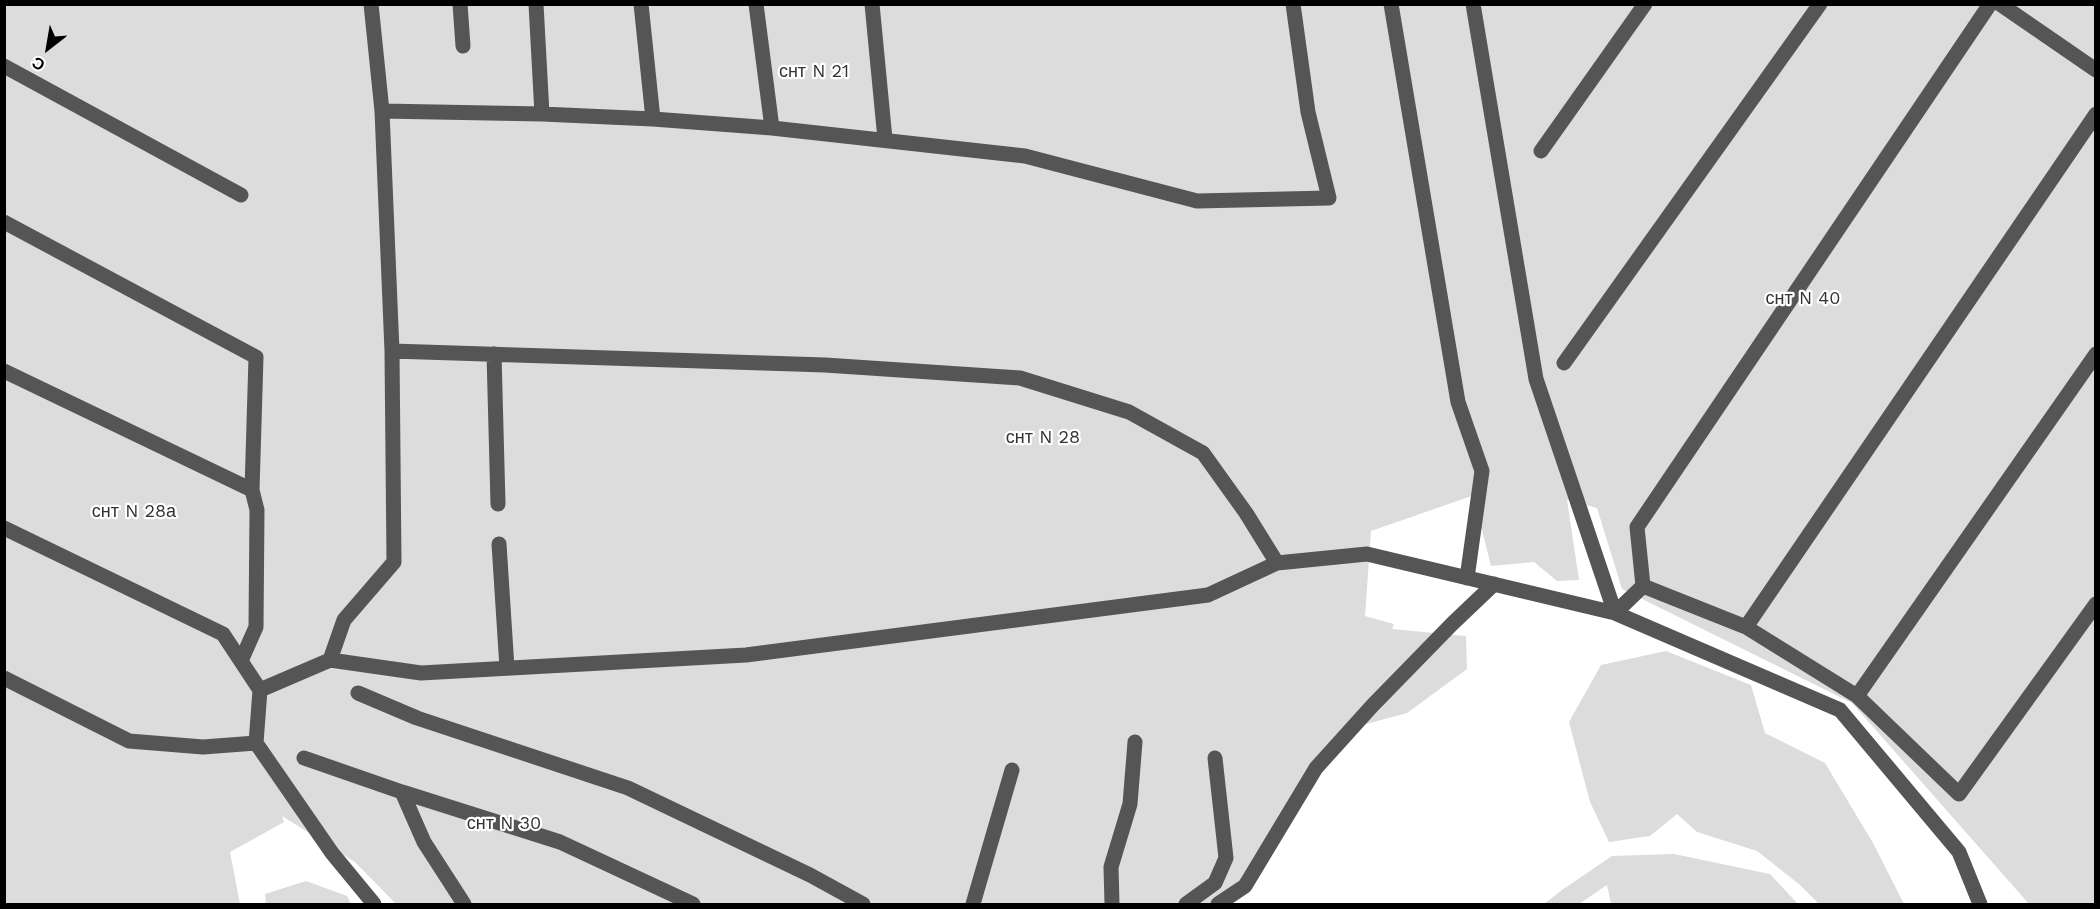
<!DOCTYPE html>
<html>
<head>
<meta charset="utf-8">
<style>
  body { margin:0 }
  #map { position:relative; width:2100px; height:909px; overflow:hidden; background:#fff; font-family:"Work Sans",sans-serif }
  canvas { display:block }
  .frame { position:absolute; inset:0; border:6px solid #000; pointer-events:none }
  .north { position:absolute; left:18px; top:18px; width:60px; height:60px; -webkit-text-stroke:4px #fff; paint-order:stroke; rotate:211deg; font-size:16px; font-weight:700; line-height:24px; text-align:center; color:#000 }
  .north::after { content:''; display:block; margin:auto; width:21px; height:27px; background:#000; clip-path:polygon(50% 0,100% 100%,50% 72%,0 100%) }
</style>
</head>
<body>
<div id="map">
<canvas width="2100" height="909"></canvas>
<div class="frame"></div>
<div class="north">С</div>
</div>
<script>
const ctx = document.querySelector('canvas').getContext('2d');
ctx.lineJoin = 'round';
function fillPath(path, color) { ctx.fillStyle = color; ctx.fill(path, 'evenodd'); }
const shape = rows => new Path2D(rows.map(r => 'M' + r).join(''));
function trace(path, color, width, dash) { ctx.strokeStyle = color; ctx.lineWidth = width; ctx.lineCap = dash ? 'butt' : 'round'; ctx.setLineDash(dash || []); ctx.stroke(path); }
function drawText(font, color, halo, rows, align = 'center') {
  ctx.font = font + ' "Work Sans",sans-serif'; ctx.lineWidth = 4.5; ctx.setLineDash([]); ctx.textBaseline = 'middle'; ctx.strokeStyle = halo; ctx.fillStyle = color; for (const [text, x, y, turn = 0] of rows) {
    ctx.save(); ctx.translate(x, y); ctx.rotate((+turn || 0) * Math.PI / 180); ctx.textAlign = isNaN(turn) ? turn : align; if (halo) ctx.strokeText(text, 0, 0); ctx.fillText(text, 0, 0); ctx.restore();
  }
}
const green = shape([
  [5,5,2095,5,2095,904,2029,904,1852,703,1622,589,1597,508,1567,500,1579,580,1557,581,1534,562,1491,566,1481,526,1486,491,1371,531,1365,616,1394,624,1392,629,1466,636,1467,669,1407,713,1344,730,1225,904,396,904,355,862,282,816,284,822,230,852,240,904,5,904],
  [1666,651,1751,685,1765,733,1825,763,1873,843,1904,904,1819,904,1800,885,1757,851,1697,832,1677,814,1650,836,1609,842,1590,802,1569,722,1601,665],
  [1674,854,1770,874,1798,904,1611,904,1607,885,1579,904,1544,904,1562,890,1612,856],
  [306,881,347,896,351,904,266,904,265,894]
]);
const minor = shape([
  [371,4,382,111],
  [460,4,463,46],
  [536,4,542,114],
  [641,4,653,119],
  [756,4,772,128],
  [872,4,885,139],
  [1391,4,1458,402,1482,471,1467,578],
  [1473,4,1536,379,1615,613],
  [2000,4,2096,70],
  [4,66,241,195],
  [1541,151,1645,4],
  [4,222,256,357,252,490,257,510,256,627,241,661],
  [392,351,382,111,542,114,653,119,772,128,1025,156,1197,201,1329,198,1308,112,1293,4],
  [494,354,498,504],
  [1564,363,1820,4],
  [4,371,252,490],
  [4,528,223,634,260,690,256,743,332,853,374,904],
  [499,544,507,668],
  [1643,586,1637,527,1990,4],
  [1615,613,1643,586,1746,627,1857,696,1959,794,2096,604],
  [1746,627,2096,114],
  [330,660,344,620,394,562,392,351,825,365,1020,378,1129,412,1203,453,1246,513,1277,563],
  [4,678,129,741,203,747,256,743],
  [260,690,330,660,421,673,746,655,1208,595,1277,563,1367,554,1615,613,1840,710,1959,852,1980,904],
  [358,693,417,718,628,788,810,875,863,904],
  [1857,696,2096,354],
  [304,758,402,792,560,842,693,904],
  [402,792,424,842,464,904],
  [973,904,1012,770],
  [1112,904,1111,867,1130,804,1135,742],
  [1186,904,1215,883,1226,858,1215,758],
  [1218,904,1245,886,1316,768,1372,706,1452,624,1494,584]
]);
const parkNames = [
  ["снт N 21",814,72],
  ["снт N 40",1803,299],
  ["снт N 28",1043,438],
  ["снт N 28а",134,512],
  ["снт N 30",504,824]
];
fillPath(green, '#dcdcdc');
trace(minor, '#555', 15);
drawText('18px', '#333', '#fff', parkNames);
</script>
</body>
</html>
